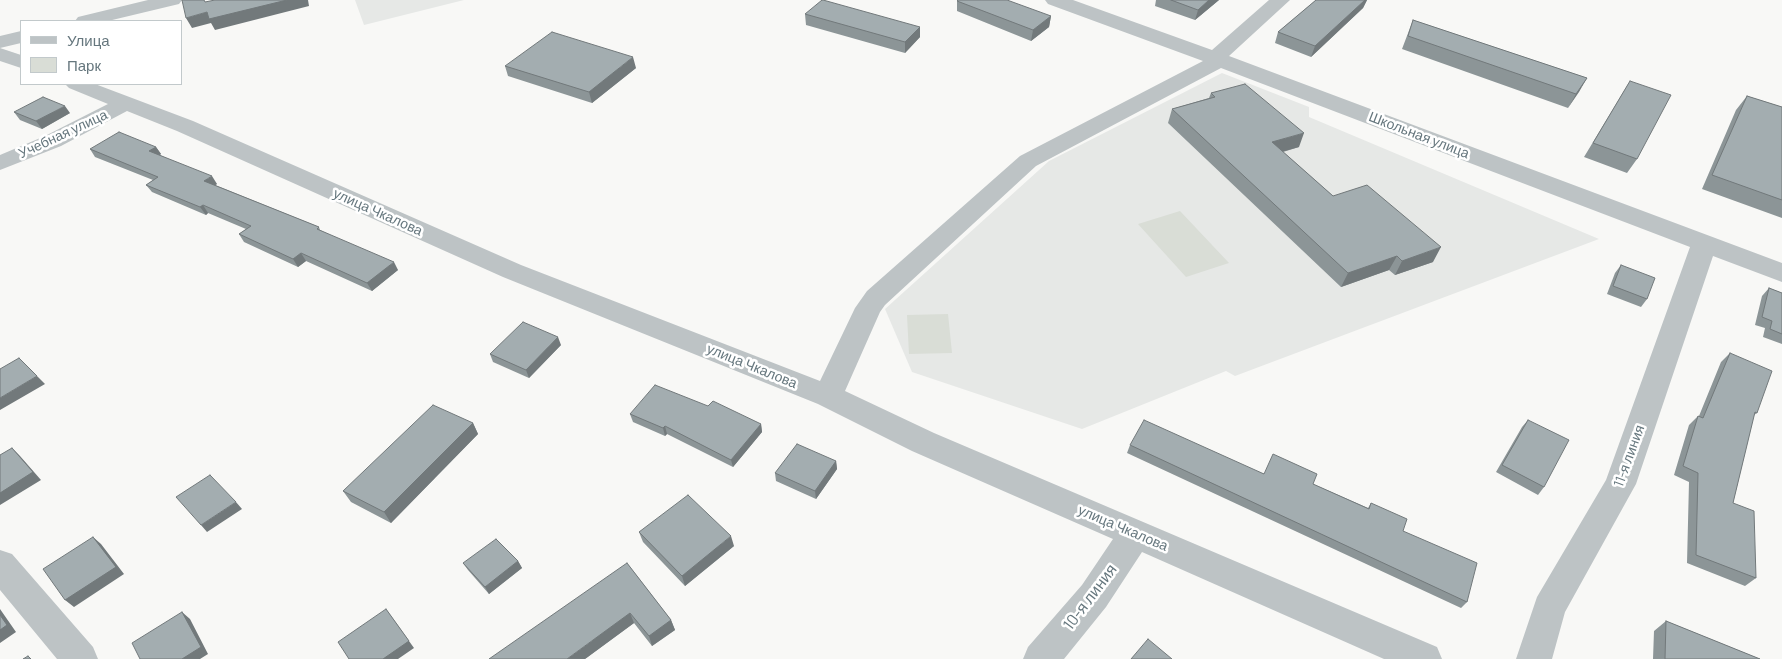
<!DOCTYPE html>
<html>
<head>
<meta charset="utf-8">
<style>
  body { margin:0 }
  #map { position:relative; width:1782px; height:659px; overflow:hidden; background:#f8f8f6; font-family:Barlow,sans-serif }
  canvas { display:block }
  .legend { position:absolute; left:20px; top:20px; width:162px; height:65px; box-sizing:border-box; background:#fff; border:1px solid #c2c9cb; margin:0; padding:6px 9px; list-style:none; font-size:15px; color:#66777e }
  .legend li { display:flex; align-items:center; gap:10px; height:25px }
  .legend b { width:25px; border:1px solid #c2c9cb }
</style>
</head>
<body>
<div id="map">
<canvas width="1782" height="659"></canvas>
<ul class="legend">
<li><b style="height:6px;background:#bdc3c5"></b>Улица</li>
<li><b style="height:14px;background:#d9ddd6"></b>Парк</li>
</ul>
</div>
<script>
const ctx = document.querySelector('canvas').getContext('2d');
ctx.lineJoin = 'round';
function fillPath(path, color) { ctx.fillStyle = color; ctx.fill(path, 'evenodd'); }
const shape = rows => new Path2D(rows.map(r => 'M' + r).join(''));
function trace(path, color, width, dash) { ctx.strokeStyle = color; ctx.lineWidth = width; ctx.lineCap = dash ? 'butt' : 'round'; ctx.setLineDash(dash || []); ctx.stroke(path); }
function drawText(font, color, halo, rows, align = 'center') {
  ctx.font = font + ' Barlow,sans-serif'; ctx.lineWidth = 5; ctx.setLineDash([]); ctx.textBaseline = 'middle'; ctx.strokeStyle = halo; ctx.fillStyle = color; for (const [text, x, y, turn = 0] of rows) {
    ctx.save(); ctx.translate(x, y); ctx.rotate((+turn || 0) * Math.PI / 180); ctx.textAlign = isNaN(turn) ? turn : align; if (halo) ctx.strokeText(text, 0, 0); ctx.fillText(text, 0, 0); ctx.restore();
  }
}
const built = shape([
  [355,0,464,0,364,25],
  [1222,73,1309,107,1309,117,1599,239,1235,376,1226,371,1082,429,912,372,885,309,1049,161]
]);
const green = shape([
  [1180,211,1229,263,1186,277,1138,224],
  [948,314,952,353,909,354,907,315]
]);
const minor = shape([
  [148,0,182,0,179,4,108,21,75,21,78,17,148,0],
  [1045,0,1073,0,1212,50,1269,0,1290,0,1229,56,1782,263,1782,282,1713,256,1636,484,1565,612,1552,659,1516,659,1537,597,1606,480,1690,247,1221,68,1036,166,885,305,880,312,845,391,934,433,1437,647,1442,659,1384,659,1142,552,1106,607,1064,659,1023,659,1028,647,1082,585,1113,539,912,451,818,404,503,277,177,131,127,111,61,146,0,170,0,155,45,136,108,104,69,88,65,84,95,84,193,121,521,265,820,381,855,308,867,291,1020,156,1203,61,1048,4,1045,0],
  [21,31,21,43,0,48,21,55,21,68,0,61,0,36,21,31],
  [0,550,12,554,93,647,98,659,57,659,0,590,0,550]
]);
const wall = shape([
  [1156,0,1219,0,1195,20,1155,6],
  [1316,0,1367,0,1363,8,1311,57,1275,43,1278,32],
  [957,1,1051,16,1049,27,1031,41,957,11],
  [805,14,920,37,905,53,806,25],
  [1413,20,1587,78,1568,108,1402,49],
  [505,66,636,68,592,103,508,76],
  [1630,81,1637,159,1627,173,1584,157],
  [1211,93,1299,147,1283,152,1333,196,1433,262,1395,275,1389,270,1341,287,1168,123,1172,109,1209,98],
  [1747,96,1782,107,1782,218,1702,189,1736,110],
  [14,112,70,113,42,129,20,120],
  [156,147,161,154,160,155,217,184,215,185,319,227,320,230,398,270,372,291,306,261,298,267,244,242,239,234,246,229,208,213,206,215,152,192,146,185,153,180,95,157,90,149],
  [1621,265,1647,299,1641,307,1607,294,1615,273],
  [1769,288,1782,293,1782,344,1763,337,1765,328,1755,325,1762,296],
  [561,345,529,378,493,362,490,354],
  [1730,353,1757,413,1754,415,1733,503,1756,578,1745,586,1687,563,1689,482,1674,475,1689,425,1698,416,1699,416,1721,362],
  [708,406,761,424,762,432,733,467,667,434,665,436,633,422,630,414],
  [1528,420,1544,487,1538,495,1496,472,1522,427],
  [473,423,478,434,391,523,351,502,343,491],
  [1130,445,1313,484,1368,508,1371,503,1403,531,1467,602,1461,608,1127,453],
  [836,461,837,469,816,499,776,481,775,473],
  [639,532,734,546,685,586,643,542],
  [518,561,522,568,489,594,468,570,463,563],
  [627,563,671,620,675,630,652,646,634,623,585,659],
  [1666,621,1760,659,1653,659,1654,631]
]);
const shadedWall = shape([
  [287,0,308,0,309,6,215,30,211,23,192,28,186,18,207,12],
  [1209,0,1219,0,1195,20,1198,10],
  [1365,0,1367,0,1363,8,1311,57,1315,46],
  [1051,16,1049,27,1031,41,1033,30],
  [920,27,920,37,905,53,905,42],
  [633,57,636,68,592,103,589,92],
  [1587,78,1579,92,1568,108,1576,94],
  [65,106,70,113,42,129,36,121],
  [1304,133,1299,147,1267,156,1272,142],
  [156,147,161,154,154,158,149,151],
  [212,176,217,184,209,189,204,181],
  [203,205,208,213,206,215,200,207],
  [1441,247,1433,262,1395,275,1402,261],
  [301,253,306,261,298,267,293,259],
  [1397,256,1389,270,1341,287,1348,273],
  [394,262,398,270,372,291,367,283],
  [558,337,561,345,529,378,526,370],
  [37,376,45,384,0,410,0,398],
  [473,423,478,434,391,523,384,512],
  [761,424,762,432,733,467,731,460],
  [665,426,667,434,665,436,663,428],
  [12,448,20,456,41,480,0,505,0,493],
  [836,461,837,469,816,499,815,491],
  [236,502,242,509,207,532,201,525],
  [731,536,734,546,685,586,682,576],
  [93,537,101,544,124,574,74,607,65,600],
  [518,561,522,568,489,594,485,587],
  [0,609,16,632,0,643],
  [386,609,414,648,398,659,383,659],
  [182,612,190,619,208,654,200,659,182,659],
  [630,613,634,623,585,659,567,659],
  [671,620,675,630,652,646,649,636]
]);
const building = shape([
  [182,0,204,0,205,2,215,0,287,0,209,19,207,12,186,18,182,0],
  [822,0,823,0,920,27,905,42,805,14,822,0],
  [958,0,1007,0,1051,16,1033,30,957,1,958,0],
  [1171,0,1209,0,1198,10,1171,0],
  [1316,0,1365,0,1315,46,1278,32,1316,0],
  [1413,20,1587,78,1576,94,1408,36,1413,20],
  [552,32,633,57,589,92,505,66,552,32],
  [1630,81,1671,95,1637,159,1593,143,1630,81],
  [1245,84,1304,133,1272,142,1333,196,1367,185,1441,247,1402,261,1397,256,1348,273,1172,109,1215,97,1211,93,1245,84],
  [1747,96,1782,107,1782,200,1712,175,1747,96],
  [43,97,65,106,36,121,14,112,43,97],
  [119,132,156,147,149,151,212,176,204,181,319,227,317,229,394,262,367,283,301,253,293,259,239,234,251,226,203,205,200,207,146,185,158,177,90,149,119,132],
  [1621,265,1655,278,1647,299,1613,286,1621,265],
  [1769,288,1782,293,1782,334,1770,329,1772,321,1762,317,1769,288],
  [523,322,558,337,526,370,490,354,523,322],
  [1730,353,1772,371,1757,413,1755,412,1733,503,1754,511,1756,578,1696,555,1698,473,1683,466,1698,416,1703,418,1730,353],
  [19,358,37,376,0,398,0,369,19,358],
  [655,385,708,406,713,401,761,424,731,460,665,426,663,428,630,414,655,385],
  [433,405,473,423,384,512,343,491,433,405],
  [1144,420,1264,474,1273,454,1317,474,1313,484,1369,509,1371,503,1407,519,1403,531,1477,563,1467,602,1130,445,1144,420],
  [1528,420,1569,440,1544,487,1502,465,1528,420],
  [797,444,836,461,815,491,775,473,797,444],
  [12,448,33,472,0,493,0,455,12,448],
  [210,475,236,502,201,525,176,497,210,475],
  [688,495,731,536,682,576,639,532,688,495],
  [93,537,116,567,65,600,43,569,93,537],
  [496,539,518,561,485,587,463,563,496,539],
  [627,563,671,620,649,636,630,613,567,659,489,659,627,563],
  [386,609,409,641,383,659,349,659,338,642,386,609],
  [182,612,201,647,182,659,140,659,132,643,182,612],
  [0,615,7,625,0,630,0,615],
  [1666,621,1760,659,1665,659,1666,621],
  [1148,639,1172,659,1131,659,1148,639],
  [28,656,31,659,23,659,28,656]
]);
const streetNames = [
  ["Учебная улица",63,134,-25],
  ["Школьная улица",1419,135,21],
  ["улица Чкалова",378,212,24],
  ["улица Чкалова",752,366,22],
  ["11-я линия",1629,456,-70],
  ["улица Чкалова",1123,528,23]
];
const nearStreetnames = [
  ["10-я линия",1090,597,-53]
];
fillPath(built, '#e6e8e6');
fillPath(green, '#d9ddd6');
fillPath(minor, '#bdc3c5');
fillPath(wall, '#8c9597');
fillPath(shadedWall, '#72797b');
fillPath(building, '#a3adb0');
trace(building, '#72797b', 1);
drawText('14px', '#66777e', '#fff', streetNames);
drawText('16px', '#66777e', '#fff', nearStreetnames);
</script>
</body>
</html>
